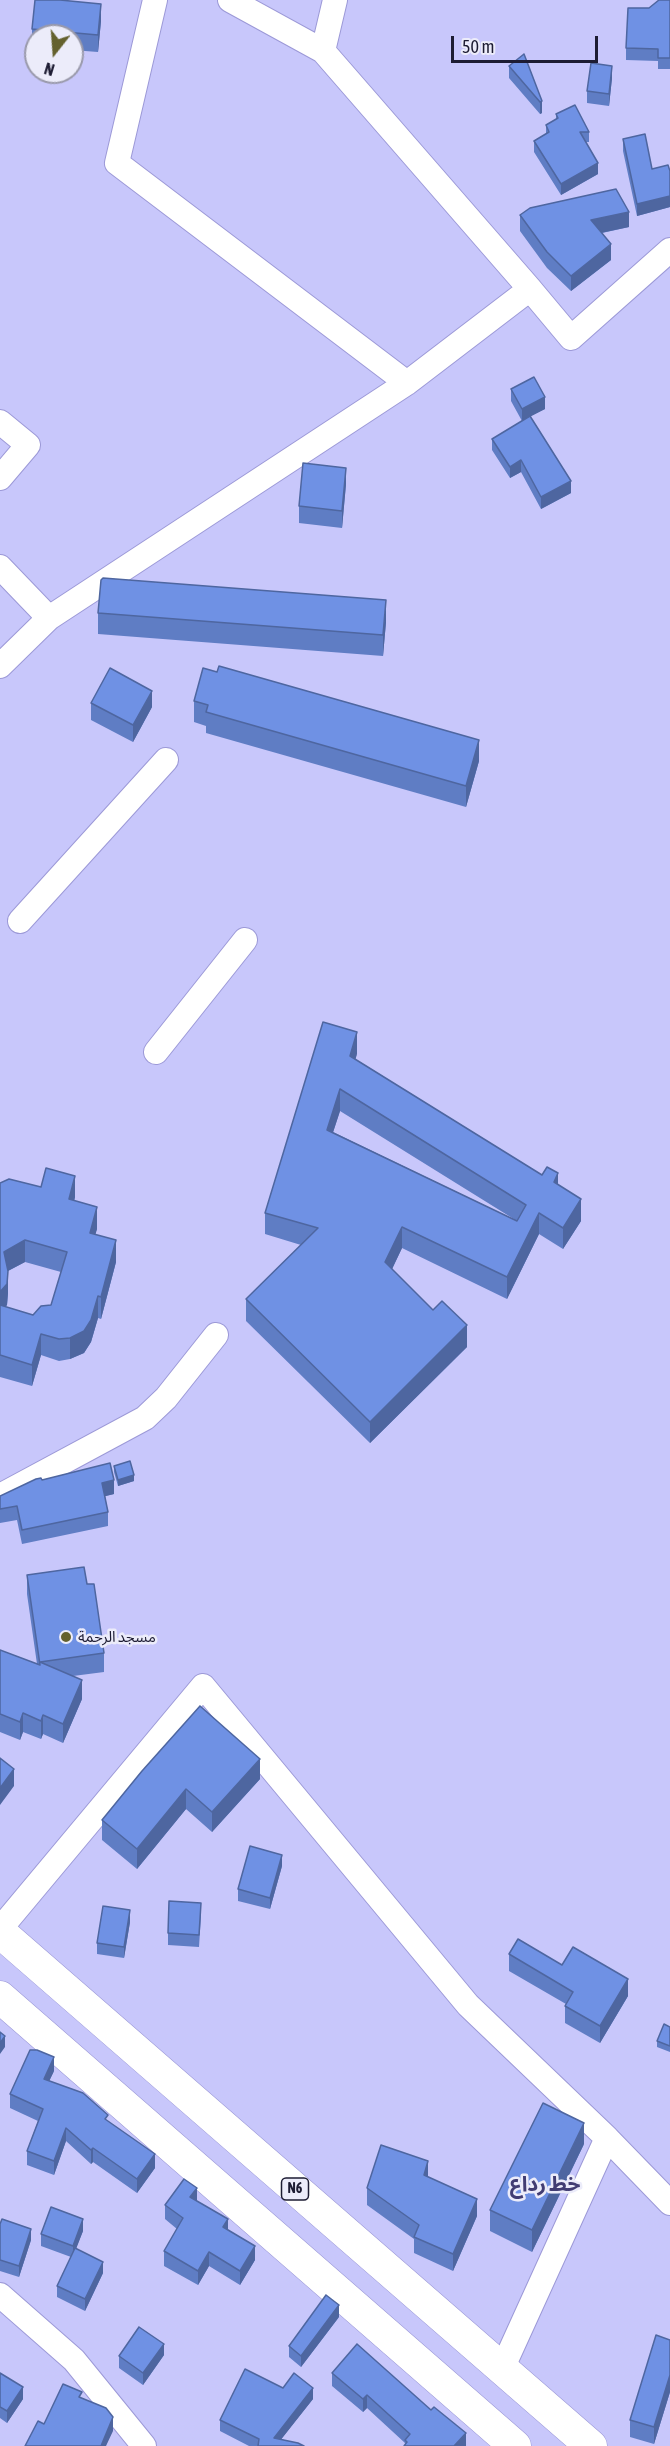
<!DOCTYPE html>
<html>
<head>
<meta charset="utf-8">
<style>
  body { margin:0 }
  #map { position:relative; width:670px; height:2446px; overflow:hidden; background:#c8c7fb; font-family:"Asap Condensed",sans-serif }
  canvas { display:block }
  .north { position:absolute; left:24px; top:24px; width:60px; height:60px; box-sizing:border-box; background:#ececfa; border:2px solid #99a; border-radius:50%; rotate:197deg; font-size:16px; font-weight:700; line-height:24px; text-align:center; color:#1d1c33 }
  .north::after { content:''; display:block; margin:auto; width:21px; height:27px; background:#64612e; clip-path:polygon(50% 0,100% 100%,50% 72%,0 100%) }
  .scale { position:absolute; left:451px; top:36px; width:147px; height:27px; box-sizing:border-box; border:3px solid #1d1c33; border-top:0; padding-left:8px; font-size:18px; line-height:21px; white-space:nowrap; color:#1d1c33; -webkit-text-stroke:4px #ececfa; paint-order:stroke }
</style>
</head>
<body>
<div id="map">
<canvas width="670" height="2446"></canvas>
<div class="north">N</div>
<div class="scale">50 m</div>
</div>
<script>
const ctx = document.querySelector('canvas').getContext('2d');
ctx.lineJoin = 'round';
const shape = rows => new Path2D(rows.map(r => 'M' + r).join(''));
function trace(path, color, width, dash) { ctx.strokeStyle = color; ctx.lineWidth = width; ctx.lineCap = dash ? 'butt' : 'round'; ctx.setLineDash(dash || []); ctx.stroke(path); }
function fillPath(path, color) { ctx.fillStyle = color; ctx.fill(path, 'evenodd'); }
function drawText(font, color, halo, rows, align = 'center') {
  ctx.font = font + ' "Asap Condensed","Noto Sans Arabic",sans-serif'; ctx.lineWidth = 5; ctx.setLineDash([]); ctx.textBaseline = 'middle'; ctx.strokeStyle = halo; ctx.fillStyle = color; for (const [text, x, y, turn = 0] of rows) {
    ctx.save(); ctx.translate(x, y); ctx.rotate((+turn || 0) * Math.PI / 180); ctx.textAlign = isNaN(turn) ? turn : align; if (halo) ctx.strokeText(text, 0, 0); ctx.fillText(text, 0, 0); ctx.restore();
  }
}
const minor = shape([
  [155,0,117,163,407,383],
  [323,51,335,0],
  [530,289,571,338,670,250],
  [0,422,28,445,0,478],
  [0,567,49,618],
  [0,666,49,618,407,383,530,289,323,51,230,0],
  [20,921,166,760],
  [156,1052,245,940],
  [0,1496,145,1418,166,1398,216,1335],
  [0,1929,203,1686,468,2005,607,2138,670,2203],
  [0,2295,74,2360,144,2446],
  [502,2369,607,2138]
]);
const major = shape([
  [0,1932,591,2446],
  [0,1997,515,2446]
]);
const wall = shape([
  [670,0,670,69,658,69,658,61,626,60,626,48,649,8],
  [101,21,98,52,72,50,72,36,36,36,36,46,32,45,32,29],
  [509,66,542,101,542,113,540,114,509,78],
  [612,78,609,106,587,103,587,91],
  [556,114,589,132,589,142,586,142,598,174,561,195,534,152,534,141,546,134,546,125,556,120],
  [623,139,652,169,670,171,670,207,637,216,623,151],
  [520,215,629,227,602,233,611,260,571,291,547,268,520,231],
  [511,389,545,409,530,416,571,493,541,509,521,472,510,478,492,450,492,439,522,421,511,401],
  [346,484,342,528,299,523,299,506],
  [98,613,386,622,383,656,98,634],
  [194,701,479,761,466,807,206,733,206,726,194,722],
  [91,703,152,707,133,742,91,720],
  [357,1054,355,1059,558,1185,581,1221,563,1249,539,1234,507,1299,402,1248,392,1269,467,1347,370,1443,246,1321,246,1299,301,1245,265,1234,265,1213],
  [340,1111,517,1221,333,1132],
  [0,1183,75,1197,74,1201,97,1229,95,1234,116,1262,101,1319,98,1318,91,1342,84,1353,70,1359,59,1361,41,1355,32,1386,0,1377],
  [25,1262,61,1272,51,1305,33,1315,5,1307,7,1305,8,1293,8,1271],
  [114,1466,134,1481,118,1486,114,1472],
  [42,1480,114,1494,105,1496,108,1512,108,1526,22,1544,17,1520,0,1523,0,1496],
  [27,1575,87,1584,104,1653,104,1672,73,1676,82,1699,63,1743,43,1734,41,1739,23,1732,20,1740,0,1732,0,1650,37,1664,27,1594],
  [142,1771,260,1779,212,1832,186,1809,137,1869,102,1840,102,1820],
  [282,1866,270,1909,238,1901,238,1889],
  [201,1915,199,1947,168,1945,168,1933],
  [130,1922,124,1958,97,1954,97,1943],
  [509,1954,562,1965,628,1996,600,2043,565,2023,565,2006,566,2004,509,1971],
  [670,2027,670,2052,657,2047,657,2041],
  [54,2071,49,2081,108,2121,155,2168,137,2193,93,2162,91,2164,66,2141,54,2175,27,2165,27,2151,38,2121,10,2108,10,2094],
  [584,2144,532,2252,490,2231,490,2210],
  [428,2177,477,2216,453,2271,414,2253,414,2239,367,2205,367,2188],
  [197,2201,228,2230,255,2260,240,2285,209,2266,198,2285,164,2266,164,2251,177,2229,165,2219,165,2205],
  [0,2224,31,2240,19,2277,0,2271],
  [83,2231,76,2248,103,2273,85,2311,57,2297,57,2286,71,2257,41,2246,41,2234],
  [339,2317,301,2367,289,2357,289,2346],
  [670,2340,670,2392,654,2444,630,2437,630,2420],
  [164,2355,143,2385,119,2368,119,2356],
  [0,2373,23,2399,7,2423,0,2418],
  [332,2373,466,2446,405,2445,405,2443,367,2408,363,2412,332,2386],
  [283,2388,313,2399,281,2439,304,2446,249,2446,220,2431,220,2420]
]);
const shadedWall = shape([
  [101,4,101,21,98,52,98,35],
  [612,66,612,78,609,106,609,94],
  [542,101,542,113,540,114,540,102],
  [598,163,598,174,561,195,561,184],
  [670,196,670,207,637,216,637,204],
  [629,212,629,227,591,235,591,220],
  [611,244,611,260,571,291,571,276],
  [545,397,545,409,522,421,522,409],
  [521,460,521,472,510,478,510,467],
  [346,468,346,484,342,528,342,511],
  [571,481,571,493,541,509,541,497],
  [386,600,386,622,383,656,383,635],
  [152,691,152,707,133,742,133,725],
  [479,740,479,761,466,807,466,786],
  [357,1032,357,1054,350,1078,350,1056],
  [340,1089,340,1111,327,1151,327,1130],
  [558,1173,558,1194,554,1182],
  [75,1176,75,1197,69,1221,69,1199],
  [581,1199,581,1221,563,1249,563,1228],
  [97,1207,97,1229,90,1254,90,1233],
  [539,1213,539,1234,507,1299,507,1277],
  [402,1227,402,1248,385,1284,385,1262],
  [25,1240,25,1262,4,1273,4,1252],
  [116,1240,116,1262,101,1319,101,1297],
  [8,1271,8,1293,7,1305,0,1313,0,1292],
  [98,1296,98,1318,91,1342,84,1353,70,1359,70,1338],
  [467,1325,467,1347,370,1443,370,1422],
  [41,1334,41,1355,32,1386,32,1365],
  [134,1475,134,1481,118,1486,118,1480],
  [114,1480,114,1494,102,1497,102,1483],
  [82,1680,82,1699,63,1743,63,1724],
  [23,1713,23,1732,20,1740,20,1722],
  [43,1715,43,1734,41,1739,41,1721],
  [260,1759,260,1779,212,1832,212,1812],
  [14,1769,14,1786,0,1805,0,1788],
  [186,1789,186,1809,137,1869,137,1849],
  [282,1855,282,1866,270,1909,270,1898],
  [130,1910,130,1922,124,1958,124,1947],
  [628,1979,628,1996,600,2043,600,2026],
  [5,2036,5,2047,0,2054,0,2043],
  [54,2057,54,2071,44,2092,44,2079],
  [584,2123,584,2144,532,2252,532,2230],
  [66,2128,66,2141,54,2175,54,2161],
  [93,2148,93,2162,91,2164,91,2150],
  [155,2154,155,2168,137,2193,137,2179],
  [428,2161,428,2178,424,2175],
  [197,2188,197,2203,190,2197],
  [477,2199,477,2216,453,2271,453,2254],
  [83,2219,83,2231,73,2257,73,2246],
  [228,2219,228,2233,223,2227],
  [31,2229,31,2240,19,2277,19,2266],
  [255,2246,255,2260,240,2285,240,2271],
  [209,2252,209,2266,198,2285,198,2271],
  [103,2262,103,2273,85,2311,85,2299],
  [339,2305,339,2317,301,2367,301,2356],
  [164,2344,164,2355,143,2385,143,2373],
  [670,2375,670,2392,654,2444,654,2427],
  [23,2387,23,2399,7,2423,7,2411],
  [313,2388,313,2399,276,2446,274,2438],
  [367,2395,367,2408,363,2412,363,2399],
  [113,2417,113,2431,106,2446,101,2446],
  [466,2433,466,2446,454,2446]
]);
const building = shape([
  [35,0,60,0,101,4,98,35,32,29,35,0],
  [659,0,670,0,670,58,658,58,658,49,626,48,628,8,649,8,659,0],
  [524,54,542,101,540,102,509,66,524,54],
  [591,63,612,66,609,94,587,91,591,63],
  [575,105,589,132,580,132,598,163,561,184,534,141,549,132,546,125,558,118,556,114,575,105],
  [645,134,652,169,668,165,670,171,670,196,637,204,623,139,645,134],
  [616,189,629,212,591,220,611,244,571,276,547,252,520,215,530,208,616,189],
  [534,377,545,397,522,409,511,389,534,377],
  [530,416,571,481,541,497,521,460,510,467,492,439,530,416],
  [303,463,346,468,342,511,299,506,303,463],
  [103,578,386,600,383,635,98,613,101,580,103,578],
  [219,666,479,740,466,786,206,712,208,705,194,701,203,668,217,672,219,666],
  [110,668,152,691,133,725,91,703,110,668],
  [323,1022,357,1032,350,1056,542,1175,547,1167,558,1173,554,1182,581,1199,563,1228,539,1213,507,1277,402,1227,385,1262,433,1310,442,1301,467,1325,370,1422,246,1299,318,1228,265,1213,323,1022],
  [340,1089,526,1205,517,1221,327,1130,340,1089],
  [46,1168,75,1176,69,1199,97,1207,90,1233,116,1240,101,1297,98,1296,91,1320,84,1331,70,1338,59,1339,41,1334,32,1365,0,1355,0,1305,33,1315,41,1306,51,1305,67,1252,25,1240,4,1252,8,1271,7,1284,0,1292,0,1183,9,1179,41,1187,46,1168],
  [130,1461,134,1475,118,1480,114,1466,130,1461],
  [110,1463,114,1480,102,1483,108,1512,22,1530,17,1506,0,1509,0,1496,36,1479,41,1478,42,1480,110,1463],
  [84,1567,87,1584,94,1584,104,1653,40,1662,82,1680,63,1724,43,1715,41,1721,23,1713,20,1722,0,1714,0,1650,40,1665,27,1575,84,1567],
  [200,1706,260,1759,212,1812,186,1789,137,1849,102,1820,142,1771,200,1706],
  [0,1758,14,1769,0,1788,0,1758],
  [250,1846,282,1855,270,1898,238,1889,250,1846],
  [169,1901,201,1903,199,1935,168,1933,169,1901],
  [103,1906,130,1910,124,1947,97,1943,103,1906],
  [518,1939,562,1965,573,1947,628,1979,600,2026,565,2006,573,1992,509,1954,518,1939],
  [664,2024,670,2027,670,2046,657,2041,664,2024],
  [0,2032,5,2036,0,2043,0,2032],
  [30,2050,37,2050,54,2057,44,2079,83,2093,108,2115,105,2119,155,2154,137,2179,93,2148,91,2150,66,2128,54,2161,27,2151,43,2109,10,2094,30,2050],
  [543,2103,584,2123,532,2230,490,2210,543,2103],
  [381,2145,428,2161,424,2175,477,2199,453,2254,414,2237,419,2225,367,2188,381,2145],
  [184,2179,197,2188,190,2197,228,2219,223,2227,255,2246,240,2271,209,2252,198,2271,164,2251,183,2218,165,2205,184,2179],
  [51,2207,83,2219,73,2246,41,2234,51,2207],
  [2,2219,31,2229,19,2266,0,2260,0,2224,2,2219],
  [75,2248,103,2262,85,2299,57,2286,75,2248],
  [326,2295,339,2305,301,2356,289,2346,326,2295],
  [139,2327,164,2344,143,2373,119,2356,139,2327],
  [656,2335,670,2340,670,2375,654,2427,630,2420,656,2335],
  [357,2344,431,2410,434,2407,466,2433,454,2446,404,2446,407,2442,405,2440,410,2434,367,2395,363,2399,332,2373,357,2344],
  [245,2369,283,2388,294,2373,313,2388,274,2438,298,2443,304,2446,258,2446,259,2439,220,2420,245,2369],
  [0,2373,23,2387,7,2411,0,2407,0,2373],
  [63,2384,82,2392,79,2397,106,2408,113,2417,101,2446,25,2446,38,2421,44,2424,63,2384]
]);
const markers = [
  [66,1637,6,"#64612e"]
];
const shields = [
  [295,2189,27]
];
const shieldNames = [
  ["N6",295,2189]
];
const poiNames = [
  ["مسجد الرحمة",78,1637]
];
const districtNames = [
  ["خط رداع",545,2184]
];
trace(minor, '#9c99d7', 26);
trace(major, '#9c99d7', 33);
trace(minor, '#fff', 24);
trace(major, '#fff', 32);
fillPath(wall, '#5f7dc4');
fillPath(shadedWall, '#4e66a0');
fillPath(building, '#6f91e4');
trace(building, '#4e66a0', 1.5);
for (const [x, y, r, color] of markers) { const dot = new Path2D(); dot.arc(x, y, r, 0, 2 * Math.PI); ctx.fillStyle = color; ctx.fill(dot); trace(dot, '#ececfa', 2); }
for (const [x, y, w] of shields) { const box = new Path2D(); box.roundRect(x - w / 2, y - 11, w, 22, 4.5); ctx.fillStyle = '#ececfa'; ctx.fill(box); trace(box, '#1d1c33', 1.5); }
drawText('bold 14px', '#1d1c33', null, shieldNames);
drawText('15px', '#1d1c33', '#ececfa', poiNames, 'left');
drawText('bold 21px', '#423d73', '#ececfa', districtNames);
</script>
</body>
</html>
